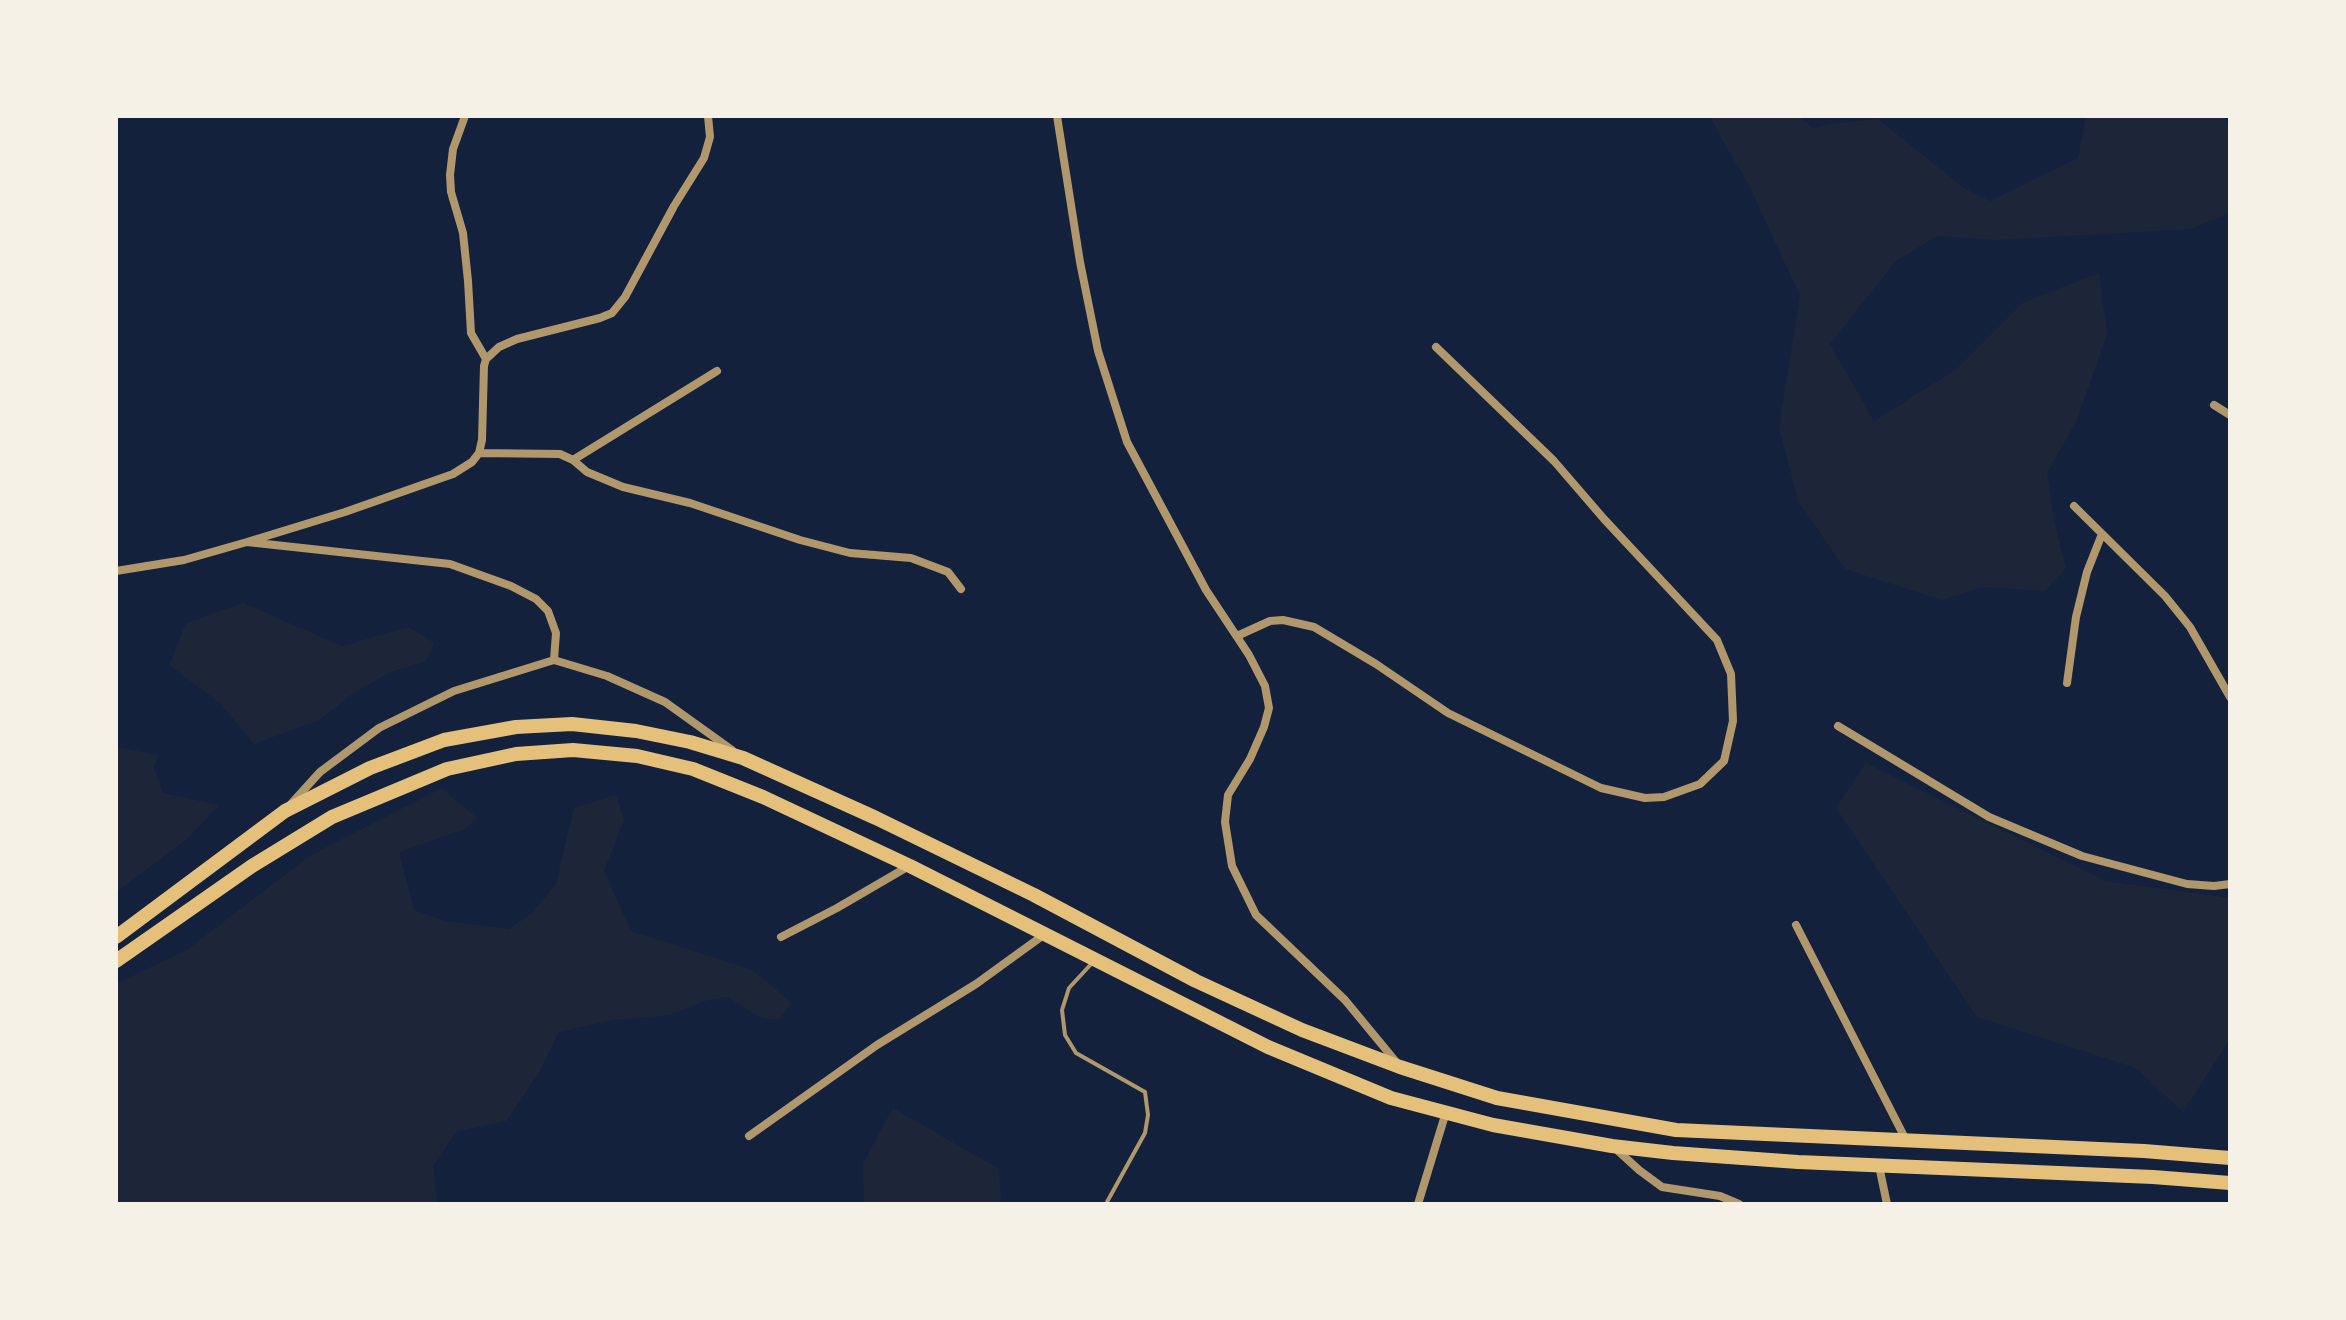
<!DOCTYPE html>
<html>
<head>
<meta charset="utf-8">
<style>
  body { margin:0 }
  #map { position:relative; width:2346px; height:1320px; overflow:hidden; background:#14213d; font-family:"Titillium Web",sans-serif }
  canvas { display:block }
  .frame { position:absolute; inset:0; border:118px solid #f6f1e7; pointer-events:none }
</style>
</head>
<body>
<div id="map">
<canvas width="2346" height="1320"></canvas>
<div class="frame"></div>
</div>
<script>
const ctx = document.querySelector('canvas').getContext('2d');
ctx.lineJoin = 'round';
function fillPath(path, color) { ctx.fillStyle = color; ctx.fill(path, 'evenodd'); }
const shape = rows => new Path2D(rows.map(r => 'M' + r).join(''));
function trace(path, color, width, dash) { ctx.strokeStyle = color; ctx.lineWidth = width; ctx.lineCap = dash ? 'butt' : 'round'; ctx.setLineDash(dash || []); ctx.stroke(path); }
const green = shape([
  [1710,116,1798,116,1813,128,1830,124,1878,119,1964,188,1990,201,2078,158,2086,116,2225,116,2230,130,2230,213,2191,229,1998,240,1937,236,1896,261,1830,344,1874,421,1957,369,2024,302,2099,273,2107,334,2077,420,2047,473,2054,521,2066,568,2045,591,1983,587,1942,600,1845,569,1798,501,1779,427,1800,296,1747,181,1726,147],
  [243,603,342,646,409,627,434,643,427,661,390,672,351,695,319,720,254,744,220,703,169,665,186,623],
  [116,747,158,755,154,768,163,793,219,805,188,838,116,892],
  [1866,763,2105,881,2230,898,2230,1039,2183,1112,2136,1068,1977,1017,1836,808],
  [442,788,477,818,465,829,399,852,414,910,445,921,509,929,532,913,556,884,574,808,616,795,624,820,604,871,631,931,753,970,792,1003,779,1020,759,1017,728,997,708,1000,670,1015,612,1020,559,1032,540,1071,506,1121,456,1132,433,1166,438,1204,116,1204,116,984,188,949,311,855],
  [893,1108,999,1169,1001,1204,864,1204,863,1163]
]);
const service = shape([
  [1093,962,1069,988,1062,1010,1065,1035,1076,1053,1145,1092,1148,1115,1145,1133,1107,1202]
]);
const minor = shape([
  [465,116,453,149,450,175,451,192,463,233,468,281,471,333,486,359],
  [1057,116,1080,262,1098,351,1127,442,1206,590,1249,655,1265,686,1269,708,1264,727,1250,759,1228,795,1225,822,1232,866,1256,915,1345,1000,1397,1063],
  [2214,405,2230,415],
  [479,453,560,454,573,460,587,472,623,487,690,503,800,540,850,553,911,558,948,572,961,589],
  [573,460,717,371],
  [2074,506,2165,596,2190,627,2230,697],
  [247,542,345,512,453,474,472,462,479,453,482,440,484,366,486,359,499,347,517,339,600,318,612,313,625,297,674,206,704,158,710,137,708,116],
  [116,571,184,560,247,542,450,564,511,586,536,599,548,611,556,633,554,660],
  [1237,636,1270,621,1283,620,1314,627,1376,664,1448,713,1601,788,1645,798,1664,797,1700,784,1724,761,1733,721,1731,674,1717,640,1604,519,1554,461,1436,347],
  [2067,683,2076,617,2087,572,2102,534],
  [1838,726,1989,817,2082,856,2187,884,2214,886,2230,884],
  [291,804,320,772,379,728,454,691,554,660,607,676,665,702,732,750],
  [1796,925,1906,1140],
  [781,937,837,908,909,866],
  [749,1136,877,1045,976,984,1045,934],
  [1616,1149,1639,1170,1662,1187,1720,1196,1739,1204],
  [1879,1166,1887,1204],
  [1418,1204,1446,1112]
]);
const trunk = shape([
  [116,937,285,811,370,768,444,740,516,727,572,724,636,731,690,742,743,758,876,818,1034,895,1196,981,1302,1030,1400,1067,1497,1098,1676,1130,2144,1151,2230,1158],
  [116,961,252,866,332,817,447,769,516,754,573,750,637,756,693,769,763,797,910,866,1268,1047,1391,1098,1493,1125,1612,1146,1673,1153,1798,1162,2153,1177,2230,1183]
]);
fillPath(green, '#1d2539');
trace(service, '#b1986c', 4);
trace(minor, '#b1986c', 8);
trace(trunk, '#e5c07b', 14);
</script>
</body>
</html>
